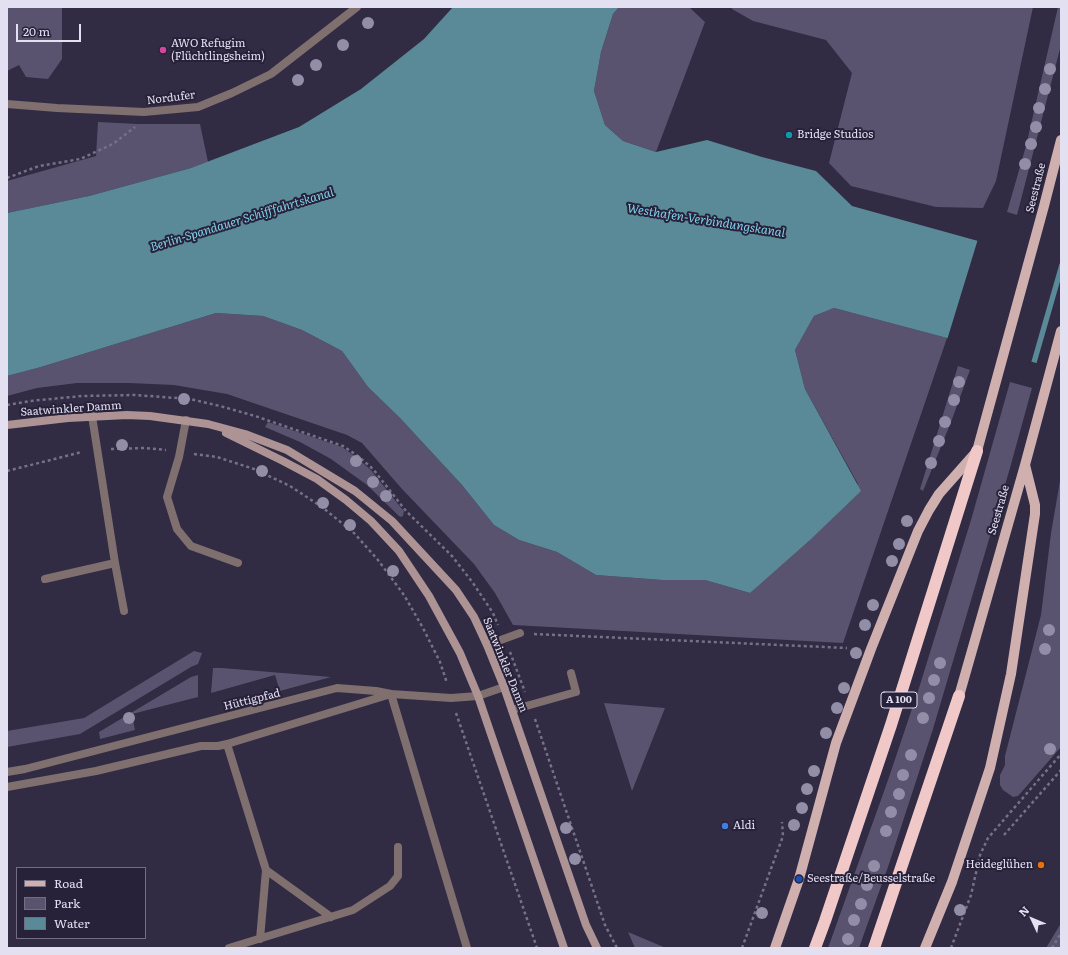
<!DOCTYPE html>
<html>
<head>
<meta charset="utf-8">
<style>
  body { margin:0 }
  #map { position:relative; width:1068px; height:955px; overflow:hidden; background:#312b44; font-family:Literata,serif }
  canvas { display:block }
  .frame { position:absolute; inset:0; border:8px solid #e3e0f1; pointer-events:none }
  .legend { position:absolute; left:16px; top:867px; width:130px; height:72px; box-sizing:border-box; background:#272139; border:1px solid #726d83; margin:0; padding:5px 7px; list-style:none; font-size:12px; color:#e3e0f1 }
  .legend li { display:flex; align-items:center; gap:8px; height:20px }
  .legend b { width:20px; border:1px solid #726d83 }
  .north { position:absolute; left:1012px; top:899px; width:40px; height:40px; -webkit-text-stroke:3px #272139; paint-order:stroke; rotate:314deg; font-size:11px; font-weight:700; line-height:16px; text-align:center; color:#e3e0f1 }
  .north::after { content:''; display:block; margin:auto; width:14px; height:18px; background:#e3e0f1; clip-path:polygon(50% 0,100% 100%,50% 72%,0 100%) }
  .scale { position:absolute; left:16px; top:24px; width:65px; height:18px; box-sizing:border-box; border:2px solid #e3e0f1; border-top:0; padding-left:5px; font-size:12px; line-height:14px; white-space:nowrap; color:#e3e0f1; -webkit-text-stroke:3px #272139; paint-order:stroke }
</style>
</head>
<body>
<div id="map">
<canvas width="1068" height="955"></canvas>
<div class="frame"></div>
<ul class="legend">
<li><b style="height:5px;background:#d0afaf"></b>Road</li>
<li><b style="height:11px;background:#59536f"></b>Park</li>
<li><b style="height:11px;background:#5a8998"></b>Water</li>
</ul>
<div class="north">N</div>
<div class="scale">20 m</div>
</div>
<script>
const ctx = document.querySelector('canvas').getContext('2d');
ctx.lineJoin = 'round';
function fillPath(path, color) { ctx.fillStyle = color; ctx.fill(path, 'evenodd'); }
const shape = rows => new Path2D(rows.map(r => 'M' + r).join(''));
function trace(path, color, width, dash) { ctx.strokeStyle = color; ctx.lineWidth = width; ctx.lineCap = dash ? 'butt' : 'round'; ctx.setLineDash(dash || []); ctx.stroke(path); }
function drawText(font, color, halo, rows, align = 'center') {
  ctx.font = font + ' Literata,serif'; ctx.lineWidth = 4; ctx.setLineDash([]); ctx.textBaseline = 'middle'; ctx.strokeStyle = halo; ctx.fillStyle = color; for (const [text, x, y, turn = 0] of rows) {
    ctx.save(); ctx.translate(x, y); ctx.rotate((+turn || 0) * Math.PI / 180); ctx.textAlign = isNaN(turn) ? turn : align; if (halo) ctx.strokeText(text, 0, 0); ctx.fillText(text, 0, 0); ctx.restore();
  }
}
const green = shape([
  [7,7,62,7,62,59,48,79,26,77,19,65,7,71],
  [619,7,689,7,705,22,656,152,623,141,605,125,594,91,601,52,613,14],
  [731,7,1033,7,996,181,983,208,936,207,851,186,829,163,852,73,826,40,753,21,732,9],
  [1058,7,1061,7,1061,45,1017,215,1007,212,1026,146],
  [98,122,138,124,200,124,208,162,191,168,89,196,7,213,7,181,96,156],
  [834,308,947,338,843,643,513,625,495,593,474,564,402,489,362,443,347,435,227,394,174,385,129,383,77,383,37,388,7,396,7,376,41,367,216,313,263,316,302,330,342,351,368,387,400,418,462,485,494,525,519,540,557,552,596,575,662,580,705,580,750,593,858,484,805,389,795,350,814,316],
  [958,366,970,370,951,422,923,491,920,489],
  [1010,382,1032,388,1010,468,933,729,889,864,859,948,828,948,888,780,919,688,971,520],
  [268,422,342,447,356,457,371,470,402,509,404,511,403,516,401,517,399,516,367,485,331,459,300,442,265,427],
  [1061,475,1061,747,1018,796,1013,797,1003,790,1000,785,1000,775,1005,765,1005,756,1041,615,1051,533],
  [194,651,202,653,198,664,191,667,80,734,7,747,7,731,84,718],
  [213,668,222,668,331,677,280,691,275,675,211,693],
  [198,675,198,697,132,714,135,730,100,739,99,732,191,677],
  [604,703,665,708,632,791],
  [1061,923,1061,948,1046,948],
  [628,932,666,948,635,948]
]);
const water = shape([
  [453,7,619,7,613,14,601,52,594,91,605,125,623,141,656,152,707,140,762,157,816,171,852,206,1061,264,1061,370,947,338,834,308,814,316,795,350,805,389,861,491,811,539,750,593,705,580,662,580,596,575,557,552,519,540,494,525,462,485,400,418,368,387,342,351,302,330,263,316,216,313,41,367,7,376,7,213,89,196,191,168,299,127,361,89,424,39]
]);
const pier = shape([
  [978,239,1060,262,1031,363,947,340],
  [1061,278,1061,372,1036,365]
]);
const path = shape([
  [7,178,39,166,80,159,113,144,135,127],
  [7,405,30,401,82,396,135,395,190,399,220,406,255,416,343,446,358,456,373,469,406,511,452,556,473,583,493,613,498,625],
  [111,449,145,448,166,450],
  [194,454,217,457,254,469,290,486,322,507,354,533,378,560,404,595,423,628,440,662,447,683],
  [7,471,82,452],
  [534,634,847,648],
  [510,652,525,692],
  [456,713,537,948],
  [535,719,605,925,617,948],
  [1004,835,1061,770],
  [742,948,783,836,782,822],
  [951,948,971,895,980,855,988,838,1061,754],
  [1052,948,1061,933]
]);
const service = shape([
  [92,416,115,563,124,611],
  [186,420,179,457,167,497,177,529,191,546,238,563],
  [45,579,115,563],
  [487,645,520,633],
  [512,710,576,692,571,673],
  [227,744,391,694,467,948],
  [7,787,96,771,201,746,218,746,227,744,266,870,260,939],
  [266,870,331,917],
  [229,948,353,910,390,886,398,876,398,847]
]);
const minor = shape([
  [7,104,57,108,144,112,198,107,232,93,271,74,357,7],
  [7,772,25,769,337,688,376,691,391,694,451,698,478,696,504,687]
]);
const secondary = shape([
  [7,425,68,418,127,415,150,416,208,424,245,434,287,450,355,491,392,521,456,590,474,617,487,645,504,687,586,925,597,948],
  [226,433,283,461,317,479,346,500,371,521,399,551,429,596,460,653,478,696,564,948]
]);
const primary = shape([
  [959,696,1025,465,1061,331],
  [775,948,799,879,836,743,871,649,918,531,929,510,939,494,977,451,1044,206,1061,140],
  [925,948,952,882,990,768,1011,674,1035,514,1035,505,1025,465]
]);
const motorway = shape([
  [815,948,825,921,891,725,977,451],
  [874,948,959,696]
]);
const trees = [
  [368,23],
  [343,45],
  [316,65],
  [1050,69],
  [298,80],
  [1045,89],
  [1039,108],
  [1036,127],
  [1031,144],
  [1025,164],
  [959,382],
  [184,399],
  [954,400],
  [945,422],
  [939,441],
  [122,445],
  [356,461],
  [931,463],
  [262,471],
  [373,482],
  [386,496],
  [323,503],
  [907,521],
  [350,525],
  [899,544],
  [892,561],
  [393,571],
  [873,605],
  [865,625],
  [1049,630],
  [1045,649],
  [856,653],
  [940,663],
  [934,680],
  [844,688],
  [929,698],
  [837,708],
  [129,718],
  [923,718],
  [826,733],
  [1050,749],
  [911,755],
  [814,771],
  [903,775],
  [807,789],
  [899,794],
  [802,808],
  [891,812],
  [794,825],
  [566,828],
  [886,831],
  [575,859],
  [874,866],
  [867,885],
  [861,904],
  [960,910],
  [762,913],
  [854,920],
  [848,939]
];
const markers = [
  [163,50,4,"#d1479c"],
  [789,135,4,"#0f9aa8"],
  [725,826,4,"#3f7fe0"],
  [1041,865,4,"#e8710a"],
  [799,879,4,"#1a4fb4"]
];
const shields = [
  [899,700,36]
];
const shieldNames = [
  ["A 100",899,700]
];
const poiNames = [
  ["AWO Refugim",171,44],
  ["(Flüchtlingsheim)",171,57],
  ["Bridge Studios",797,135],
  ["Aldi",733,826],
  ["Heideglühen",1033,865,"right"],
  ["Seestraße/Beusselstraße",807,879]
];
const streetNames = [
  ["Nordufer",171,98,-7],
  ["Seestraße",1036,188,-76],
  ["Saatwinkler Damm",71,409,-4],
  ["Seestraße",999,510,-74],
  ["Saatwinkler Damm",505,665,68],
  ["Hüttigpfad",252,700,-14]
];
const waterNames = [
  ["Berlin-Spandauer Schifffahrtskanal",242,220,-17],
  ["Westhafen-Verbindungskanal",706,221,9]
];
fillPath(green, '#59536f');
fillPath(water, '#5a8998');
fillPath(pier, '#312b44');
trace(path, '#767187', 2.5, [3, 3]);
trace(service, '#806f6f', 8);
trace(minor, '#806f6f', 8);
trace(secondary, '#ad9393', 8);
trace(primary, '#d0afaf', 10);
trace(motorway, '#f0c8c8', 12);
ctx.fillStyle = '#938ea7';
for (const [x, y] of trees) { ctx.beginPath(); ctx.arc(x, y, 6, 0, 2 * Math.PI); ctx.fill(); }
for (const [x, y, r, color] of markers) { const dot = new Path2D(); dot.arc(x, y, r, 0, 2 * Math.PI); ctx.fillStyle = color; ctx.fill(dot); trace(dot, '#272139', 1.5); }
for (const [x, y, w] of shields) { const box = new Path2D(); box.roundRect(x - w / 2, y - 8, w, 16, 3); ctx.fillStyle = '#272139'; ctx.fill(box); trace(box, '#e3e0f1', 1); }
drawText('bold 10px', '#e3e0f1', null, shieldNames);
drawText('11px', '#e3e0f1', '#272139', poiNames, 'left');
drawText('11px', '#e3e0f1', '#272139', streetNames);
drawText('italic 12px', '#80d0e9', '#272139', waterNames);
</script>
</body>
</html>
